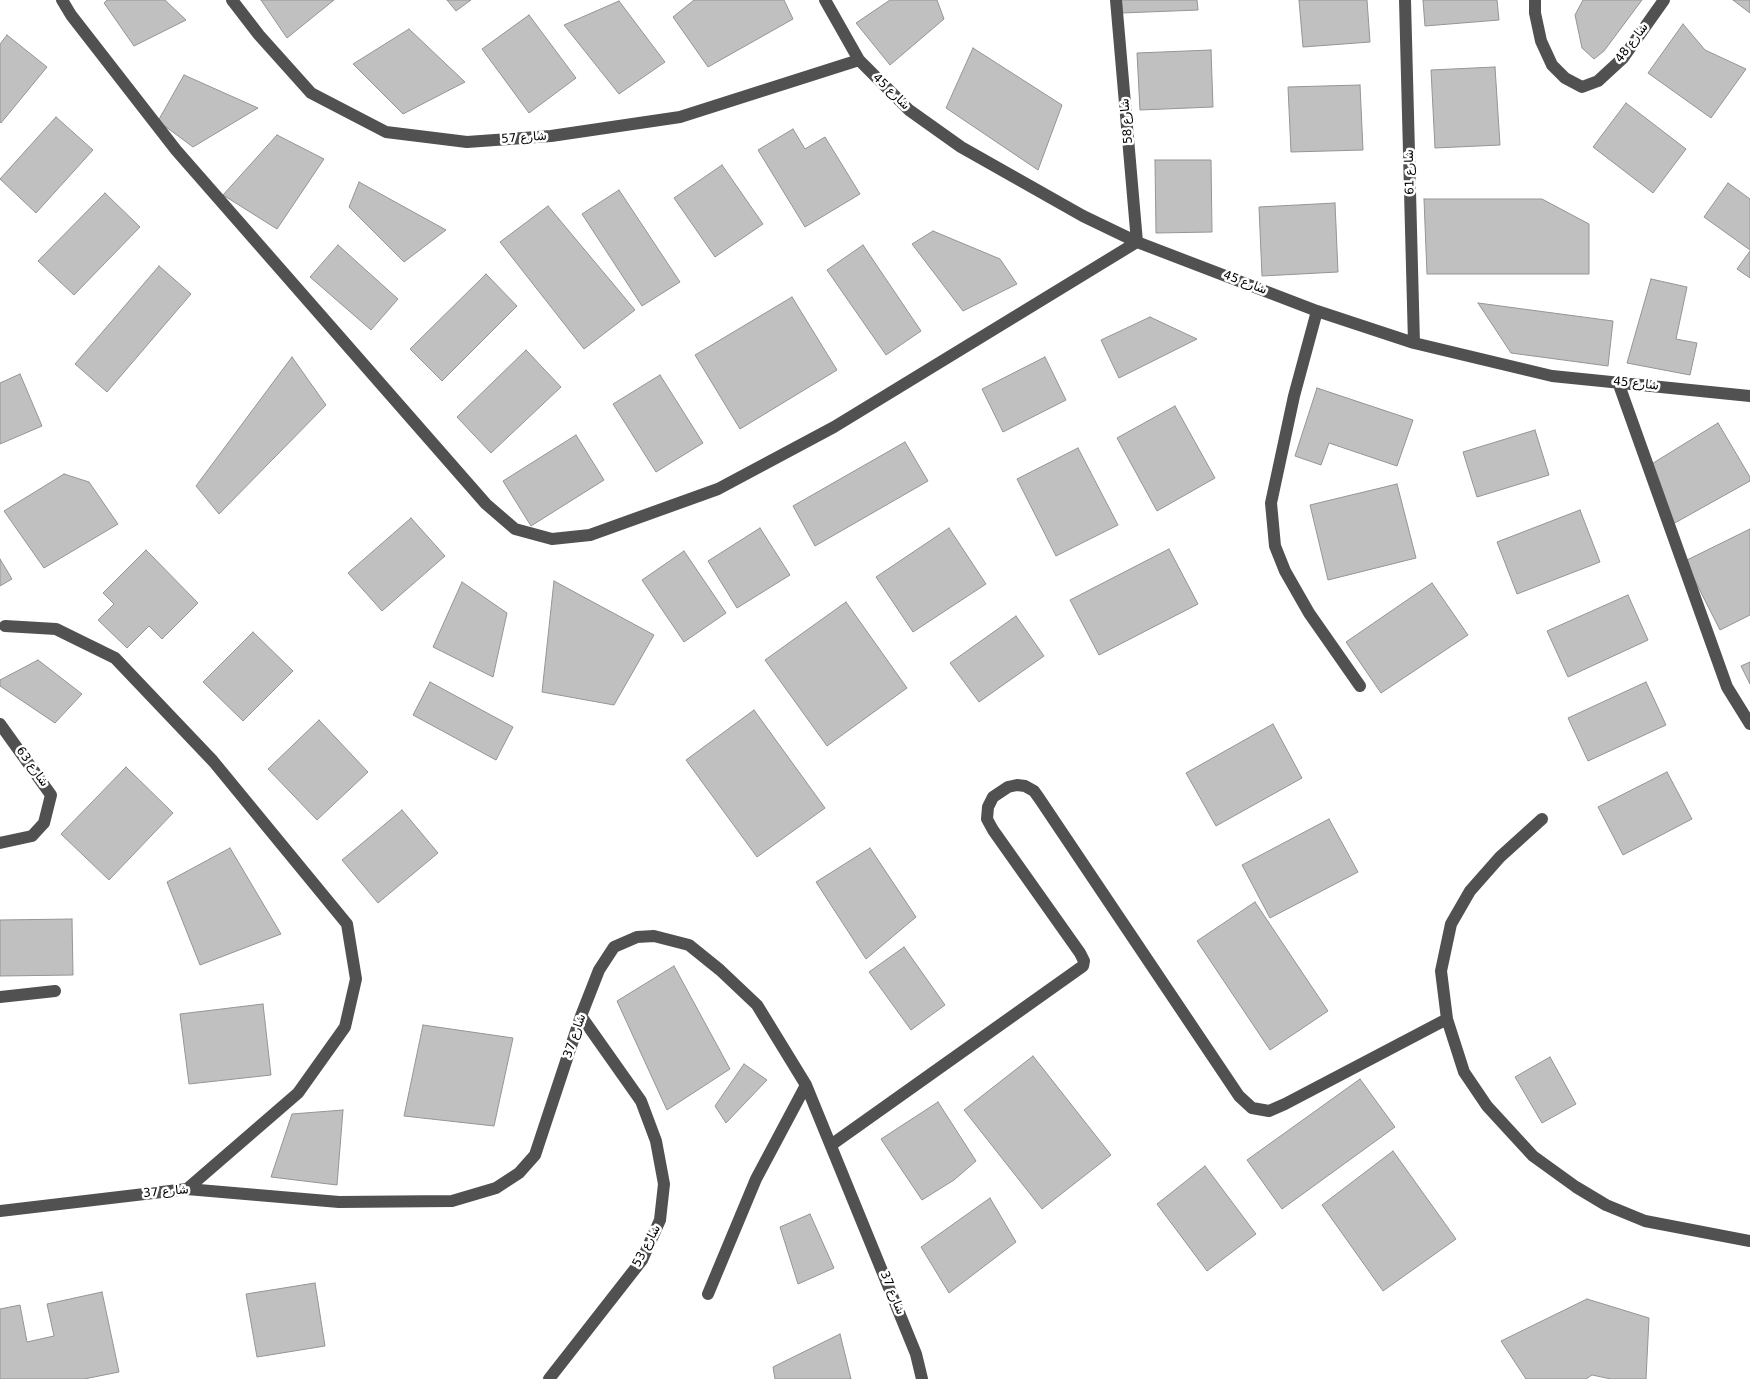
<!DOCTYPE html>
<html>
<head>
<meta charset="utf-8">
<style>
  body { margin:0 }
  canvas { display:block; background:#fff }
</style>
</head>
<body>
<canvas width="1750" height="1379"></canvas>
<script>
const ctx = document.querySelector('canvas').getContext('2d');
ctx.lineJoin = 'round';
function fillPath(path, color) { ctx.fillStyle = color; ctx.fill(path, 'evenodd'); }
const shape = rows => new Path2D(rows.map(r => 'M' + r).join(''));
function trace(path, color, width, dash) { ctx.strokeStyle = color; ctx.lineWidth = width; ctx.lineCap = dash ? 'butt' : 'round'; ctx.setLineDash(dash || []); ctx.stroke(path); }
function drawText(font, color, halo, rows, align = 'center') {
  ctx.font = font + ' "DejaVu Sans",Cairo,sans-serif'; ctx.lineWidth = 5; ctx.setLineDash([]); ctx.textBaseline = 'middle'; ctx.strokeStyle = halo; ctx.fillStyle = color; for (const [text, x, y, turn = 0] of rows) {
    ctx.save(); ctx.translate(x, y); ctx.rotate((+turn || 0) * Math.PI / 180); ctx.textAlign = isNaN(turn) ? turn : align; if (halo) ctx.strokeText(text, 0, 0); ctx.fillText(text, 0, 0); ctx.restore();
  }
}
const building = shape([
  [107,0,165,0,186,20,134,46,104,3,107,0],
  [261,0,334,0,287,38,261,0],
  [447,0,471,0,456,11,447,0],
  [694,0,784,0,793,19,708,67,673,17,694,0],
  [890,0,937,0,944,19,890,65,856,23,890,0],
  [1121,0,1197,0,1198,10,1122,13,1121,0],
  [1299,0,1367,0,1370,42,1303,47,1299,0],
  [1423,0,1497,0,1499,20,1425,26,1423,0],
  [1583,0,1642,0,1604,51,1594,59,1582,48,1575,15,1583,0],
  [1733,0,1750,0,1750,13,1733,0],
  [619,1,665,62,619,94,564,25,619,1],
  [529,15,576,78,529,113,482,49,529,15],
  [1683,24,1705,50,1746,69,1711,118,1648,73,1683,24],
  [409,29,465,82,403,114,353,64,409,29],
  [7,35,47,67,1,123,0,122,0,44,7,35],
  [973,48,1062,105,1038,170,946,108,973,48],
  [1211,50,1213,107,1140,110,1137,53,1211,50],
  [1495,67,1500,145,1435,148,1431,70,1495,67],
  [184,75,258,108,193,147,158,121,184,75],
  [1360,85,1363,150,1291,152,1288,87,1360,85],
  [1626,103,1686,149,1653,193,1593,147,1626,103],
  [56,117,93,150,36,213,0,179,56,117],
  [793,129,805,149,825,137,860,194,805,227,758,150,793,129],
  [277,135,324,159,277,229,223,195,277,135],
  [1155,160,1211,160,1212,232,1156,233,1155,160],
  [722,165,763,224,715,257,674,198,722,165],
  [359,182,446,230,404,262,349,207,359,182],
  [1728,183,1750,199,1750,250,1704,217,1728,183],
  [619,190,680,282,642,306,582,214,619,190],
  [105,193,140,227,74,295,38,261,105,193],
  [1424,199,1542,199,1589,224,1589,274,1427,274,1424,199],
  [1335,203,1338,272,1262,276,1259,207,1335,203],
  [548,206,635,310,584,349,500,242,548,206],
  [933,231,1000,259,1017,284,963,311,912,244,933,231],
  [338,245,398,299,371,330,310,277,338,245],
  [863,245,921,331,886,355,827,270,863,245],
  [1750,251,1750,278,1737,269,1750,251],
  [159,266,191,294,107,392,75,364,159,266],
  [486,274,517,306,442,381,410,349,486,274],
  [1651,279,1687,287,1676,339,1697,343,1690,375,1627,363,1651,279],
  [792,297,837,370,740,429,695,355,792,297],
  [1478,303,1613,321,1608,366,1511,353,1478,303],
  [1150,317,1197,339,1119,378,1101,340,1150,317],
  [526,350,561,387,491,453,457,417,526,350],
  [292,357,326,405,219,514,196,486,292,357],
  [1045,357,1066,400,1003,432,982,389,1045,357],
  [20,374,42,426,0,444,0,383,20,374],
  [660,375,703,443,656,472,613,404,660,375],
  [1317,388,1413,420,1397,466,1329,443,1321,465,1295,456,1317,388],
  [1175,406,1215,478,1157,511,1117,438,1175,406],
  [1718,423,1750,477,1750,481,1673,524,1650,465,1718,423],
  [1535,430,1549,475,1477,497,1463,452,1535,430],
  [576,435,604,480,531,526,503,481,576,435],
  [905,442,928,481,815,546,793,506,905,442],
  [1078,448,1118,525,1056,556,1017,479,1078,448],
  [64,474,89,482,118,524,44,568,4,511,64,474],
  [1397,484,1416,558,1328,580,1310,505,1397,484],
  [1580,510,1600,562,1517,594,1497,542,1580,510],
  [411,518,445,556,382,611,348,573,411,518],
  [760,528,790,575,737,608,708,561,760,528],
  [949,528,986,584,913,632,876,577,949,528],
  [1750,529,1750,615,1720,630,1685,561,1750,529],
  [1169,549,1198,604,1099,655,1070,600,1169,549],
  [146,550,198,603,162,639,149,626,127,648,98,620,114,604,103,593,146,550],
  [684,551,726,613,684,642,642,580,684,551],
  [0,559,12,579,0,586,0,559],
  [554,581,654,635,614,705,542,692,554,581],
  [462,582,507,613,493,677,433,647,462,582],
  [1432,583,1468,635,1381,693,1346,642,1432,583],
  [1628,595,1648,640,1568,677,1547,631,1628,595],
  [846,602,907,688,827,746,765,660,846,602],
  [1016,616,1044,656,979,702,950,663,1016,616],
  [253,632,293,671,243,721,203,682,253,632],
  [38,660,82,694,55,723,0,686,0,680,38,660],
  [1750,662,1750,684,1741,666,1750,662],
  [430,682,513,727,496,760,413,715,430,682],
  [1646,682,1666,725,1588,761,1568,718,1646,682],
  [754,710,825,808,757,857,686,760,754,710],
  [319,720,368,772,317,820,268,769,319,720],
  [1273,724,1302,778,1216,826,1186,773,1273,724],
  [126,767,173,813,109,880,61,834,126,767],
  [1667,772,1692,819,1623,855,1598,807,1667,772],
  [402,810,438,853,378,903,342,860,402,810],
  [1329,819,1358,872,1270,918,1242,865,1329,819],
  [230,848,281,934,200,965,167,882,230,848],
  [870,848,916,917,866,959,816,882,870,848],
  [1255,902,1328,1011,1270,1050,1197,941,1255,902],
  [72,919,73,975,0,976,0,920,72,919],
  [904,947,945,1005,911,1030,869,972,904,947],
  [674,966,730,1069,667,1110,617,1001,674,966],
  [263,1004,271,1075,189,1084,180,1014,263,1004],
  [423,1025,513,1038,494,1126,404,1116,423,1025],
  [1033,1056,1111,1155,1042,1209,964,1110,1033,1056],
  [1550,1057,1576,1104,1542,1123,1515,1077,1550,1057],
  [744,1064,767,1080,726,1123,715,1106,744,1064],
  [1360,1079,1395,1127,1282,1209,1247,1160,1360,1079],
  [938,1102,976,1161,954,1180,922,1200,881,1139,938,1102],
  [343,1110,337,1185,271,1177,292,1114,343,1110],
  [1393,1151,1456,1239,1383,1291,1322,1205,1393,1151],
  [1205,1166,1256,1234,1207,1271,1157,1204,1205,1166],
  [990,1198,1016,1242,949,1293,921,1247,990,1198],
  [810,1214,834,1268,798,1284,780,1227,810,1214],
  [315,1283,325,1346,257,1357,246,1294,315,1283],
  [102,1292,119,1372,84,1379,0,1379,0,1309,20,1305,27,1342,54,1336,47,1304,102,1292],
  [1587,1299,1649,1318,1646,1379,1611,1379,1592,1375,1586,1379,1526,1379,1501,1341,1587,1299],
  [840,1334,851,1379,775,1379,773,1367,840,1334]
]);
const minor = shape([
  [62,0,71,15,176,150,486,504,515,529,552,539,590,535,718,489,834,427,1137,242,1116,0],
  [232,0,259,35,311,93,386,132,467,142,551,136,680,117,859,60],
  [825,0,859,60,909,110,961,147,1083,216,1137,242,1317,311,1414,343,1552,376,1750,396],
  [1405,0,1414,343],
  [1535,0,1535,13,1541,41,1552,65,1565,78,1582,87,1598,81,1623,58,1664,0],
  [1317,311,1294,396,1271,503,1275,546,1285,571,1309,613,1360,686],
  [1618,382,1727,687,1750,724],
  [5,626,56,629,115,658,213,761,347,924,356,979,345,1027,298,1093,187,1189],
  [0,724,51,795,44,823,32,836,0,843],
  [1542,819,1500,857,1470,891,1451,924,1441,971,1447,1019,1464,1072,1487,1106,1533,1156,1576,1187,1606,1205,1645,1221,1750,1241],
  [0,997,55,991],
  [831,1145,1083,966,1084,961,1080,953,993,830,987,819,988,807,993,797,1008,787,1017,785,1025,786,1034,791,1039,798,1239,1096,1252,1108,1269,1111,1285,1104,1447,1019],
  [0,1211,187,1189,339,1202,452,1201,496,1188,519,1173,535,1155,581,1016,599,970,614,947,637,937,654,936,689,945,720,970,757,1005,806,1085,916,1354,922,1379],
  [708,1294,756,1179,806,1085],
  [549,1379,642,1260,660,1220,664,1184,656,1141,641,1101,581,1016]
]);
const streetNames = [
  ["شارع 48",1632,43,-53],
  ["شارع 45",891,92,44],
  ["شارع 58",1127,121,-95],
  ["شارع 57",524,138,-4],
  ["شارع 61",1410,172,-91],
  ["شارع 45",1245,283,21],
  ["شارع 45",1636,384,6],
  ["شارع 63",32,767,54],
  ["شارع 37",575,1036,-71],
  ["شارع 37",166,1192,-5],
  ["شارع 53",647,1246,-62],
  ["شارع 37",892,1293,68]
];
fillPath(building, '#c0c0c0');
trace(building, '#959595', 1);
trace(minor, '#515151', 12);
drawText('12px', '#000', '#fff', streetNames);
</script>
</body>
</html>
